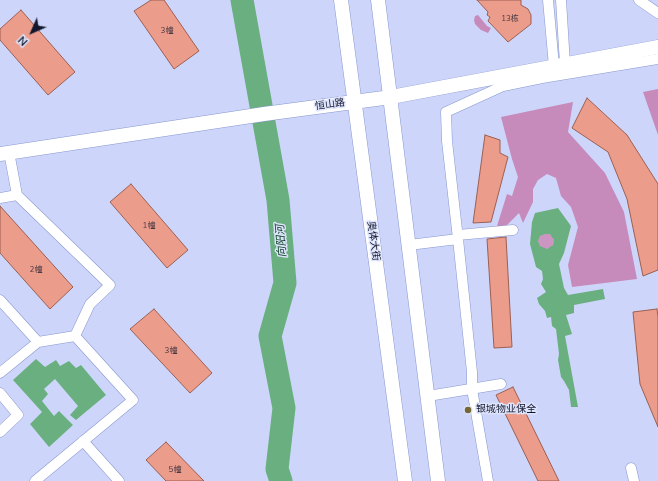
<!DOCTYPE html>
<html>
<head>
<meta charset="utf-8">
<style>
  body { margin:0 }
  #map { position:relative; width:658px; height:481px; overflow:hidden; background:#cdd6fa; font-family:"Nunito Sans",sans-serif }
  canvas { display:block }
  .north { position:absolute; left:12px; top:12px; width:40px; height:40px; -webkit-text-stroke:3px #dde4fc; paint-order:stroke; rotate:225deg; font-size:11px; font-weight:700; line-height:16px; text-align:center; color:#14182d }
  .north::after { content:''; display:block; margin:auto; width:14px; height:18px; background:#14182d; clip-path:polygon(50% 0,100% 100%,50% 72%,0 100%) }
</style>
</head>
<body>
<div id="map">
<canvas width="658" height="481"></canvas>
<div class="north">N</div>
</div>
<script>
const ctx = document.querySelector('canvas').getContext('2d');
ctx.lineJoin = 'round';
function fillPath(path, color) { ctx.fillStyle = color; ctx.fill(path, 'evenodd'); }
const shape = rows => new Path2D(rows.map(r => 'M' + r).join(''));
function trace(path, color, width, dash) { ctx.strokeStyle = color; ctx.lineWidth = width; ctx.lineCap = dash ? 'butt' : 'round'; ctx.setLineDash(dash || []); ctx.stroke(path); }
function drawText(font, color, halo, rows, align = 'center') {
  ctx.font = font + ' "Nunito Sans","Noto Sans SC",sans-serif'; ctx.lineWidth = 3; ctx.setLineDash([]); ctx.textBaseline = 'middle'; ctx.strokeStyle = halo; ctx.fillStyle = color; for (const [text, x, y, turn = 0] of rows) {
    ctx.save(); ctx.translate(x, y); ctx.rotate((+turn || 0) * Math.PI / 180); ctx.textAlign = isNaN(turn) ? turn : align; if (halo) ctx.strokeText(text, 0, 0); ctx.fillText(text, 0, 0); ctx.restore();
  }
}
const green = shape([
  '538 241a8 8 0 1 1 16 0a8 8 0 1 1-16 0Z'
]);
const forest = shape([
  [478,15,487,26,491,28,488,33,481,30,475,24,474,20,475,16],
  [658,89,658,135,643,92],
  [573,102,568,132,605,173,624,212,637,279,572,287,568,265,578,227,571,207,561,196,556,178,547,174,538,180,533,189,533,202,523,223,519,213,505,227,497,226,507,194,512,196,518,177,512,159,501,117]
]);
const water = shape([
  [558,208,571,226,564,253,559,264,564,288,568,295,603,289,605,299,574,305,574,313,566,315,572,334,565,336,578,407,571,407,569,390,564,381,561,377,558,360,559,354,556,329,552,326,551,317,547,318,545,311,539,304,537,298,546,292,541,284,543,279,542,271,536,267,530,244,532,222,535,213],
  [545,234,550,234,554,240,553,245,547,249,540,246,538,241,540,236],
  [36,359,45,367,56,360,60,366,69,361,76,368,81,365,106,395,76,420,70,415,78,406,55,379,44,389,48,394,42,401,54,416,59,411,73,425,49,447,30,424,42,412,13,380]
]);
const river = shape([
  [242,0,278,200,285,283,270,336,284,408,277,469,281,481]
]);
const building = shape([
  [151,0,164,0,199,51,174,69,134,11,151,0],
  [477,0,521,0,521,5,528,9,531,15,531,24,508,42,488,21,490,17,487,15,488,12,477,0],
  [21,10,75,72,48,95,0,40,0,29,21,10],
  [587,98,627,135,658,184,658,270,643,276,627,199,608,152,572,128,587,98],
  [485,135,500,140,500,153,508,157,491,222,473,223,485,135],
  [131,184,188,250,167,268,110,202,131,184],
  [0,206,73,287,50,309,0,253,0,206],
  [506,237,512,347,494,348,487,239,506,237],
  [154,309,212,373,190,393,130,329,154,309],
  [657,309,658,317,658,427,640,384,633,312,657,309],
  [513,387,559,481,538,481,496,395,513,387],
  [166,442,204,481,166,481,146,460,166,442]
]);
const street = shape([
  [548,0,554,66],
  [561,0,565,64],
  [639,0,658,13],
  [9,152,17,195,110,285,90,304,75,336,133,400,35,481],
  [0,198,17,195],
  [458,235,513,230],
  [409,245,458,239],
  [0,300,38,342,0,373],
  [38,342,75,336],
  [0,393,18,415,0,432],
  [428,396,501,384],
  [83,441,119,481],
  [631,468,634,481],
  [488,481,472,389,472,372,458,239,447,141,446,112,503,86,542,78,658,59]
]);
const secondary = shape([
  [341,0,405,481],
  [378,0,438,481],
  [0,154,264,114,391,97,658,47]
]);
const markers = [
  [468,410,4,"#766735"]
];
const numberNames = [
  ["13栋",510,19],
  ["3幢",167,31],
  ["1幢",149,226],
  ["2幢",36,270],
  ["3幢",171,351],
  ["5幢",175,470]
];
const streetNames = [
  ["恒山路",330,105,-8],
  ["奥体大街",373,241,82]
];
const poiNames = [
  ["银城物业保全",476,410]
];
const waterNames = [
  ["向阳河",282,241,-95]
];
fillPath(green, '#cd96c2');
fillPath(forest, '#c68abb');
fillPath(water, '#6aaf80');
trace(river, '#6aaf80', 23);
fillPath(building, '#eb9c8b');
trace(building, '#9c5f51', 1);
trace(street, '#8896ce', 11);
trace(secondary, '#8896ce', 15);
trace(street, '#fff', 10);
trace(secondary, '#fff', 14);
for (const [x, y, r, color] of markers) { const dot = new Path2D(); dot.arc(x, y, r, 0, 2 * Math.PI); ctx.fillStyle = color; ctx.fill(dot); trace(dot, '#dde4fc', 1.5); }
drawText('8px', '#4a3944', null, numberNames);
drawText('10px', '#14182d', '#dde4fc', streetNames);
drawText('10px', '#14182d', '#dde4fc', poiNames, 'left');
drawText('italic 11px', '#003719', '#dde4fc', waterNames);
</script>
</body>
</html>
